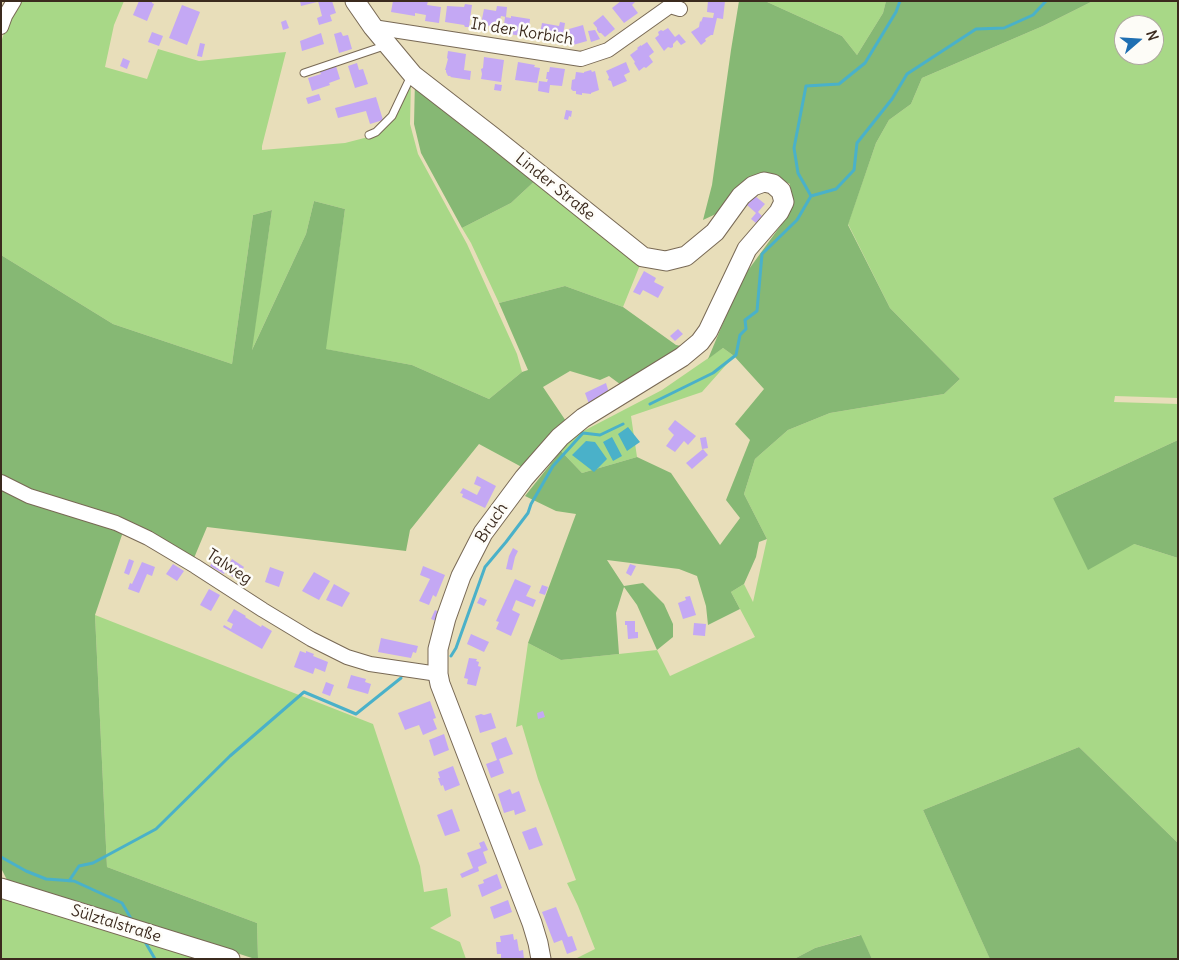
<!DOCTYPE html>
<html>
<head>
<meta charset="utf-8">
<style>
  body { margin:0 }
  #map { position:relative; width:1179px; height:960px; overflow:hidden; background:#e8deba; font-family:Delius,sans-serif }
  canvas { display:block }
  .frame { position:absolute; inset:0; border:2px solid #3b2a1e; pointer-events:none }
  .north { position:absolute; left:1114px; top:15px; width:50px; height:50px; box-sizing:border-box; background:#fdfcf7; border:1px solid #afa8a0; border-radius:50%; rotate:71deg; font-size:14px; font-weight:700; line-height:20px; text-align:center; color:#3b2a1e }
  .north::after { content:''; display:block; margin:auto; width:18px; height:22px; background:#1f6fb2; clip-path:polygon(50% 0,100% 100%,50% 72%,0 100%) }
</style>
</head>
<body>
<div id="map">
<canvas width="1179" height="960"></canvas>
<div class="frame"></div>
<div class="north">N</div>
</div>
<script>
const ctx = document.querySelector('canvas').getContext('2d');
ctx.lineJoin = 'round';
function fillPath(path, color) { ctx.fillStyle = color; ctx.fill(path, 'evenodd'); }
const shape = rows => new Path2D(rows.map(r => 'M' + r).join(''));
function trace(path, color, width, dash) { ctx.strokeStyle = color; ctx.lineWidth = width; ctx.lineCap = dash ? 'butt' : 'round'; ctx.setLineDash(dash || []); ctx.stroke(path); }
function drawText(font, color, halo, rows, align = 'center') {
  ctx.font = font + ' Delius,sans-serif'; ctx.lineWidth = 5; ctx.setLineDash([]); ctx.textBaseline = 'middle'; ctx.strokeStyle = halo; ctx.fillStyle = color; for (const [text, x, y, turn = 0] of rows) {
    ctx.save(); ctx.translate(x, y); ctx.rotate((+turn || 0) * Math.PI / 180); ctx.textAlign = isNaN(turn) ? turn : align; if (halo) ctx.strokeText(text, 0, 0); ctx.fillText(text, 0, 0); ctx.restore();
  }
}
const green = shape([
  [19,1,124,1,114,25,105,67,147,79,158,49,199,61,286,52,262,146,262,150,345,143,376,135,411,81,410,124,418,154,467,244,517,354,522,372,489,399,412,365,325,349,345,209,314,201,306,234,251,352,272,210,253,215,232,364,113,324,1,255,1,42,10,16],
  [765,1,886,1,883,13,857,55,842,36],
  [1093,1,1178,1,1178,398,1115,396,1114,402,1178,404,1178,440,1053,498,1134,544,1178,558,1178,843,1079,747,923,810,990,959,872,959,860,935,815,948,794,959,575,959,595,949,578,906,567,883,576,880,538,779,522,725,516,727,528,643,561,660,657,650,670,676,755,637,731,592,744,584,753,602,767,539,744,494,755,459,788,430,830,413,944,394,960,379,890,308,848,224,876,143,889,120,911,104,922,78,1043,26],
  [1124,25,1154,25,1154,55,1124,55],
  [539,177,642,260,623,307,565,286,499,303,471,243,462,228,511,203],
  [723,348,734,356,702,392,631,416,637,457,582,473,561,451,572,437,662,390],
  [95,615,373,724,420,866,424,892,447,888,451,916,430,928,460,942,466,959,258,959,257,923,107,867],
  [1,894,33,905,196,959,1,959]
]);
const forest = shape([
  [739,1,765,1,842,36,857,55,883,13,886,1,1093,1,1043,26,922,78,911,104,889,120,876,143,848,225,890,308,960,379,944,394,830,413,788,430,755,459,744,494,767,539,759,542,756,557,744,584,731,592,740,609,708,625,706,606,697,576,679,569,607,560,624,586,643,583,664,604,673,624,673,637,657,650,637,605,624,587,616,613,619,654,561,660,528,643,576,514,556,511,525,496,561,451,582,473,637,457,671,473,720,545,740,518,726,500,750,440,735,424,764,389,734,356,723,348,708,359,741,280,789,214,790,184,769,174,747,178,718,213,703,220,712,185,731,50],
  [415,80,539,177,511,203,462,228,421,153,414,124],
  [314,201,345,209,326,349,412,365,489,399,522,372,528,370,499,303,565,286,623,307,676,345,696,349,632,393,609,376,600,380,570,371,543,387,572,430,531,472,479,444,410,530,406,551,207,527,194,558,127,520,95,615,107,867,257,923,258,959,255,959,77,901,9,884,1,868,1,255,113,324,232,364,253,215,272,210,252,350,306,234],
  [1178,440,1178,558,1134,544,1088,570,1053,498],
  [1079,747,1178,843,1178,959,990,959,989,957,923,810],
  [861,935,872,959,794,959,815,948]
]);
const water = shape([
  [628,427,640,442,627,451,618,434],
  [612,437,622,456,613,461,603,442],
  [586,441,595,442,607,459,594,472,572,455]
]);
const stream = shape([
  [811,196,798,173,794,148,806,86,839,84,865,63,896,12,900,1],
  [650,404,713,373,736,355,740,335,746,329,745,320,757,311,762,254,797,220,811,196,836,189,854,170,857,143,892,99,907,74,976,29,1004,28,1033,15,1046,1],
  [451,656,456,648,485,567,506,542,528,513,531,504,553,466,583,433,600,435,623,424],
  [1,857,26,871,46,879,74,881,122,903,133,922],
  [69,881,79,866,93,863,156,829,230,756,304,692,356,714,401,678],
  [144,940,155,959]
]);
const building = shape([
  [139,1,152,1,152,3,154,4,147,21,133,15],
  [300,1,316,1,317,2,301,6],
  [318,1,332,1,336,13,330,15,332,21,319,25,317,18,322,16],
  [393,1,428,1,427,5,441,7,439,23,425,21,426,15,415,13,415,16,391,12],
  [621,1,636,1,632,5,638,13,624,23,612,8],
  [708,1,725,1,723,19,717,18,713,35,711,35,705,39,706,41,701,45,691,32,699,27,700,21,701,22,703,17,713,18,714,13,707,12],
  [465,4,472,5,469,27,465,27,464,25,445,22,447,6,464,7],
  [182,5,200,12,187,45,169,38],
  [497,6,507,7,506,17,501,16,498,27,493,26,491,27,487,25,481,24,484,9,496,11],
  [603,15,615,29,605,37,601,33,599,33,597,30,597,28,593,23],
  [511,16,530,19,528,37,503,33,505,17,511,18],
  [286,20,289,28,283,30,281,22],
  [560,22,565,23,563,35,558,34,557,41,539,38,542,23,559,26],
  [583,25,587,41,573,45,569,29],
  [668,28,675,37,679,34,686,42,681,45,677,40,673,44,673,47,671,48,668,47,664,51,655,38,659,35,658,32,661,30,663,31],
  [595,30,600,39,591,42,588,31],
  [152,32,163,36,159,46,148,42],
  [341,32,343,36,348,35,352,49,339,53,334,34],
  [321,33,324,44,302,51,300,41],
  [647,42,654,52,649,56,653,62,646,68,644,67,639,71,634,63,635,62,630,55,638,49,637,48,641,45,641,46],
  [200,43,205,44,202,57,197,56],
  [448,51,466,54,464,70,471,71,470,80,450,77,451,76,448,76,446,72,446,70,445,70,448,59,447,58],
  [484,57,504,60,501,82,481,79,482,74,481,69,483,68],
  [123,58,130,61,127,69,120,66],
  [518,62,535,65,534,67,540,68,537,83,515,80],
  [626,62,630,72,624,75,627,81,613,87,611,81,608,80,609,77,606,71],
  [357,63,359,70,363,69,368,84,355,88,348,66],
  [336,66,340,79,329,83,330,85,312,91,308,78,321,74,320,72],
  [550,67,565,69,562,86,550,85,549,93,538,91,539,81,547,82,548,79,546,79,547,72,549,72],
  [591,70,592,72,595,71,599,90,591,93,591,94,582,93,582,95,576,94,576,91,573,91,571,89,572,80,575,79,576,72,584,73,584,72],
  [495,84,502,85,501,91,494,90],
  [319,94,321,100,308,104,306,98],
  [376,97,383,120,370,124,366,111,338,118,335,108],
  [566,110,572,111,571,117,569,116,568,120,564,119],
  [755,196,765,204,758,212,762,216,756,223,751,219,756,213,747,205],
  [644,271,656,278,654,282,664,287,658,298,643,290,640,295,633,292],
  [678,329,683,334,675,341,670,336],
  [606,383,609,393,589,404,585,393],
  [675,420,696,436,688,445,684,441,675,452,666,446,674,435,668,429],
  [706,437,708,448,702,449,700,438],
  [703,449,708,455,692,469,686,463],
  [477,476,496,486,485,508,462,497,463,494,460,493,463,488,477,495,481,487,474,484],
  [513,548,518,551,515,557,512,570,506,569,509,556],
  [217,554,230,562,232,559,244,567,236,579,225,572,224,574,210,566],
  [129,559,134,561,129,575,124,573],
  [142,562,155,567,152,576,147,574,139,593,128,589,130,583,132,584],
  [173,564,184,571,177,581,166,574],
  [630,564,636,566,631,576,626,573],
  [423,566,445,575,436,597,433,595,429,605,419,601,430,579,420,575],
  [270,567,284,572,279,587,265,582],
  [314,572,330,581,319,600,302,591],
  [515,579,531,586,526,596,536,600,533,607,516,600,512,610,520,614,511,636,496,629,499,622,496,621],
  [334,584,350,593,342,607,326,600],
  [542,585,548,587,545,595,539,593],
  [209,589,220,595,211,611,200,605],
  [690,596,696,615,683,619,678,603,686,600,685,597],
  [480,597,487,600,484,606,477,603],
  [234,609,246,616,245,617,261,627,262,625,272,631,262,649,223,627,224,625,231,629,233,624,227,621],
  [435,610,439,612,436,621,431,619],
  [625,621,635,621,635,632,638,632,638,638,628,639,627,625,625,625],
  [694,623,706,624,705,636,693,635],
  [471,634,489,642,484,652,467,644],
  [381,638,418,646,416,653,413,652,411,658,378,652],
  [300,651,306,653,306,651,314,654,313,656,328,662,325,672,315,668,313,674,294,667],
  [469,658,477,659,476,661,479,662,478,666,481,667,476,686,467,684,468,679,464,678],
  [351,675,366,679,365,682,371,684,368,694,347,688],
  [326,682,334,685,330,696,322,693],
  [430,701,436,718,433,719,437,729,423,735,419,725,405,730,398,713],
  [543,711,545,717,538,719,537,713],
  [491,713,496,728,480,733,475,716,481,714,484,715],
  [444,734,449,750,434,756,429,740],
  [506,737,513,754,499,759,504,773,491,778,486,764,497,760,491,743],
  [453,766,460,785,445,791,443,785,441,786,438,778,440,778,438,772],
  [510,789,512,794,519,791,526,811,515,815,514,810,504,813,498,794],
  [452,809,460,831,445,836,437,815],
  [536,827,543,845,529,850,522,832],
  [484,841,488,850,483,852,487,863,478,867,479,871,462,878,460,874,473,868,467,853,481,848,479,843],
  [497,874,502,888,482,897,478,885,484,883,483,880],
  [508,900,512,912,494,919,490,907],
  [556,907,568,937,572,936,577,950,567,954,562,940,554,943,542,912],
  [513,934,514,940,517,939,519,951,523,950,524,959,501,959,501,954,497,954,496,942,501,942,500,936]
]);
const lane = shape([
  [304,73,387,45],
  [369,135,376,132,392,116,411,76]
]);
const street = shape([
  [1,27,5,16,14,1],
  [373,27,581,59,608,50,670,6,680,9],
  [1,482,29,496,116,523,148,538,195,566,263,610,311,639,347,657,370,664,438,674]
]);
const secondary = shape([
  [355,1,373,27,413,75,493,137,643,257,666,261,686,256,715,232,741,196,753,186,764,182,773,184,781,191,784,202,779,212,747,249,708,331,700,342,682,357,583,418,560,437,524,478,483,533,461,576,446,618,438,649,438,674,440,684,532,923,538,943,541,959],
  [1,888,230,959]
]);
const streetNames = [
  ["In der Korbich",522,32,9],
  ["Linder Straße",555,187,39],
  ["Bruch",492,523,-56],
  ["Talweg",229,567,33],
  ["Sülztalstraße",116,924,17]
];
fillPath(green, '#a8d887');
fillPath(forest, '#86b874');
fillPath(water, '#4ab1c9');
trace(stream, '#4ab1c9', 3);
fillPath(building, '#c4a8f4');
trace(lane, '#786955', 9);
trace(street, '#786955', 16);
trace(secondary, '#786955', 21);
trace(lane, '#fff', 7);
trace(street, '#fff', 14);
trace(secondary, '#fff', 19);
drawText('16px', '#3b2a1e', '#fdfcf7', streetNames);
</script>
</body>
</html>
